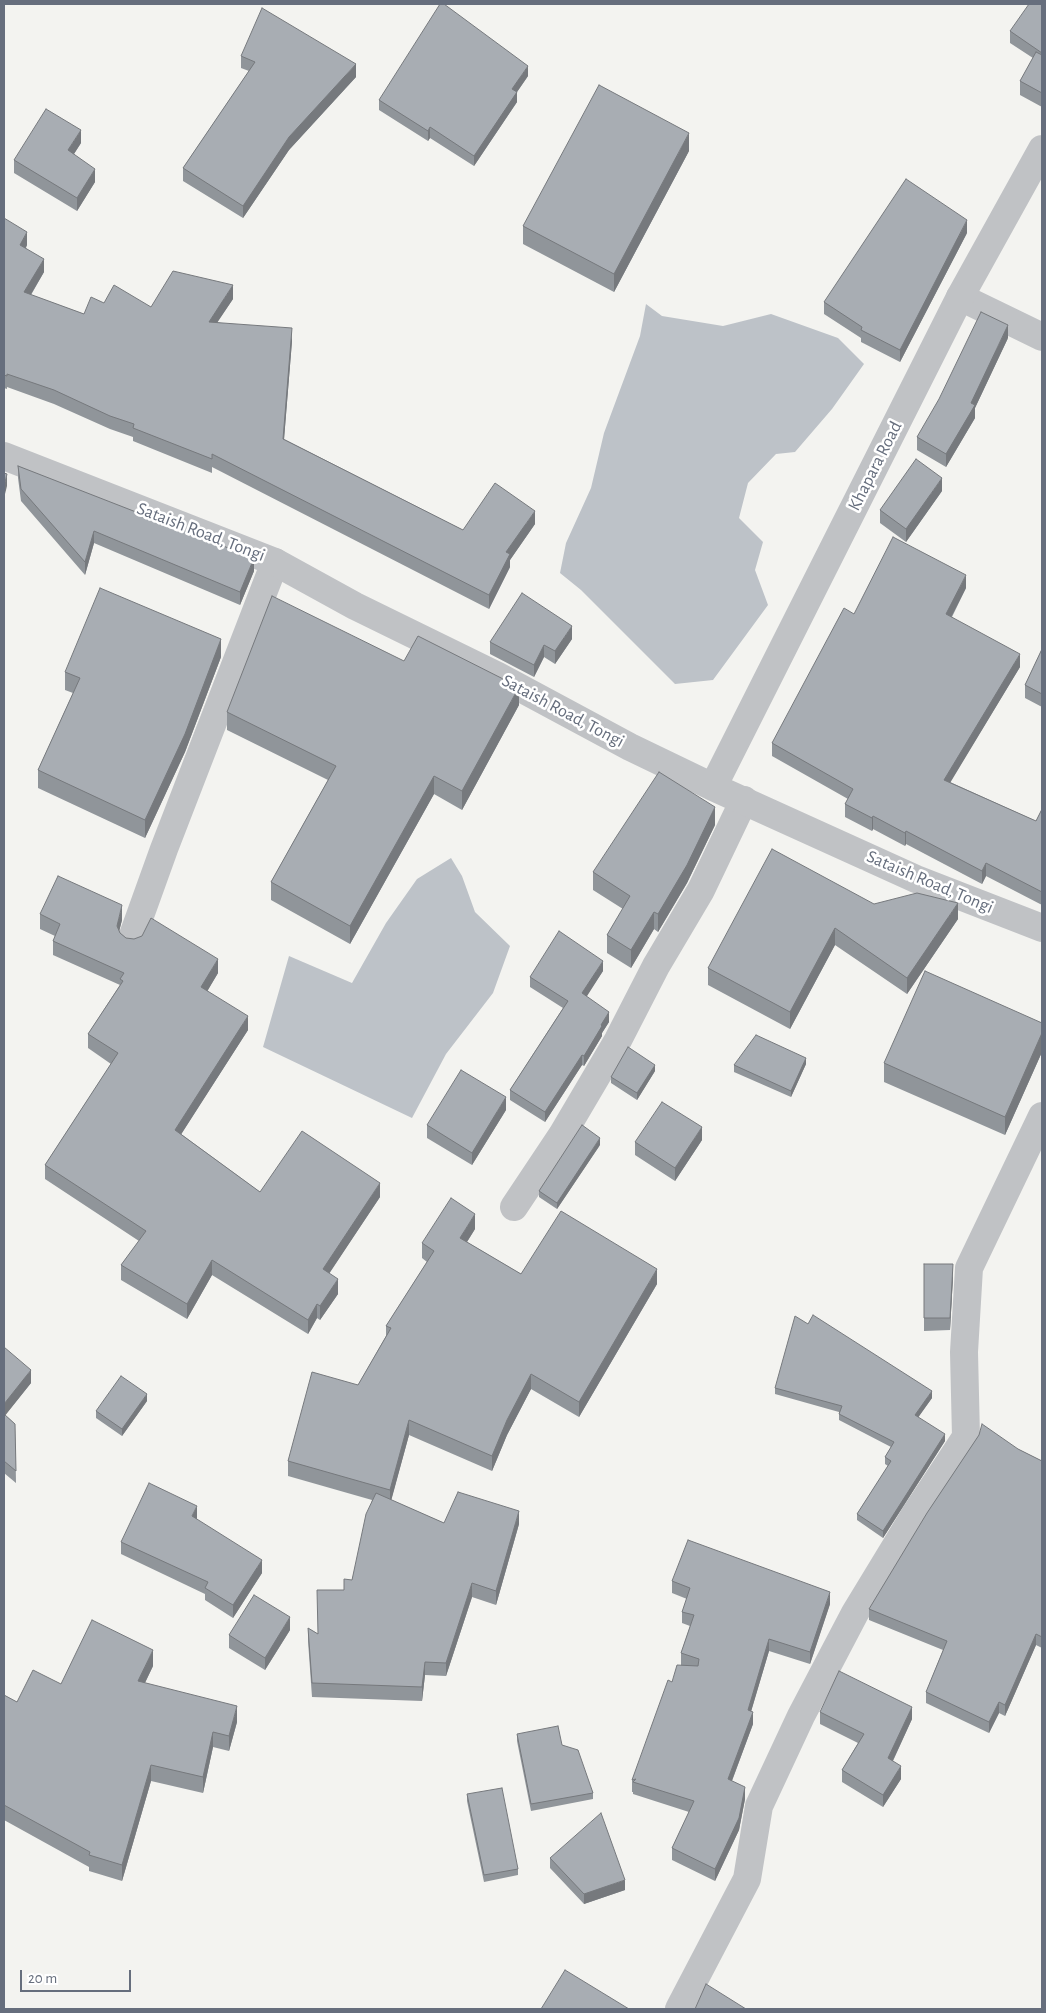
<!DOCTYPE html>
<html>
<head>
<meta charset="utf-8">
<style>
  body { margin:0 }
  #map { position:relative; width:1046px; height:2013px; overflow:hidden; background:#f3f3f0; font-family:"Alegreya Sans",sans-serif }
  canvas { display:block }
  .frame { position:absolute; inset:0; border:5px solid #666e7d; pointer-events:none }
  .scale { position:absolute; left:20px; top:1970px; width:111px; height:22px; box-sizing:border-box; border:2px solid #666e7d; border-top:0; padding-left:6px; font-size:15px; line-height:18px; white-space:nowrap; color:#666e7d; -webkit-text-stroke:4px #fff; paint-order:stroke }
</style>
</head>
<body>
<div id="map">
<canvas width="1046" height="2013"></canvas>
<div class="frame"></div>
<div class="scale">20 m</div>
</div>
<script>
const ctx = document.querySelector('canvas').getContext('2d');
ctx.lineJoin = 'round';
function fillPath(path, color) { ctx.fillStyle = color; ctx.fill(path, 'evenodd'); }
const shape = rows => new Path2D(rows.map(r => 'M' + r).join(''));
function trace(path, color, width, dash) { ctx.strokeStyle = color; ctx.lineWidth = width; ctx.lineCap = dash ? 'butt' : 'round'; ctx.setLineDash(dash || []); ctx.stroke(path); }
function drawText(font, color, halo, rows, align = 'center') {
  ctx.font = font + ' "Alegreya Sans",sans-serif'; ctx.lineWidth = 5; ctx.setLineDash([]); ctx.textBaseline = 'middle'; ctx.strokeStyle = halo; ctx.fillStyle = color; for (const [text, x, y, turn = 0] of rows) {
    ctx.save(); ctx.translate(x, y); ctx.rotate((+turn || 0) * Math.PI / 180); ctx.textAlign = isNaN(turn) ? turn : align; if (halo) ctx.strokeText(text, 0, 0); ctx.fillText(text, 0, 0); ctx.restore();
  }
}
const water = shape([
  [646,304,662,316,723,326,771,314,838,338,864,364,832,409,795,452,776,454,748,483,739,518,763,542,755,570,768,605,713,680,675,684,581,590,560,573,566,543,591,488,604,433,640,336],
  [451,858,462,876,475,912,510,946,493,993,446,1054,412,1118,263,1047,289,956,352,983,386,923,417,879]
]);
const minor = shape([
  [960,297,1042,337],
  [132,938,164,849,275,562],
  [514,1207,562,1135,618,1040,656,966,701,890,744,800],
  [679,2009,747,1879,759,1806,801,1716,855,1613,914,1516,966,1437,964,1352,969,1268,1042,1116]
]);
const tertiary = shape([
  [4,456,275,562,355,606,498,676,630,747,713,787,916,879,1042,928],
  [713,787,960,297,1042,149]
]);
const wall = shape([
  [1042,4,1042,107,1020,95,1020,81,1033,58,1010,43,1010,31],
  [241,56,356,77,289,150,243,218,183,181,183,168,249,71,241,68],
  [528,76,517,92,517,102,474,166,430,138,428,141,379,110,379,100],
  [81,143,74,154,95,182,77,211,14,173,14,160],
  [689,151,614,292,523,244,523,226],
  [4,218,27,245,26,248,44,272,31,295,84,314,104,303,151,307,233,299,217,322,292,341,284,439,463,530,535,524,510,560,510,567,489,609,212,467,212,473,133,441,133,437,110,429,54,404,7,387,7,389,4,388],
  [967,233,900,362,861,342,861,338,824,314,824,302],
  [1008,338,975,408,975,418,946,467,917,450,917,437],
  [18,466,254,571,240,605,94,543,85,575,21,501,18,478],
  [942,491,906,542,880,523,880,510],
  [966,588,952,617,1020,667,950,782,1036,821,1042,809,1042,905,986,876,982,884,906,844,905,846,873,829,872,831,845,817,845,804,848,799,772,756,772,743,854,614],
  [572,639,555,664,544,657,534,677,490,654,490,642],
  [1042,649,1042,707,1025,698,1025,685],
  [221,657,185,752,145,838,38,788,38,770,73,693,65,690,65,672],
  [404,661,519,705,462,810,434,794,350,944,271,900,271,882,328,780,227,730,227,712],
  [715,825,687,883,658,932,654,929,631,968,607,953,607,935,623,909,593,890,593,872],
  [874,904,958,919,907,994,835,945,790,1029,708,985,708,968],
  [40,914,122,920,119,931,120,933,126,938,218,973,207,991,248,1030,181,1134,260,1192,380,1197,329,1273,338,1294,320,1320,317,1318,308,1334,212,1275,187,1319,121,1280,121,1265,139,1241,45,1179,45,1165,111,1064,88,1048,88,1034,120,985,53,955,53,941,55,936,40,929],
  [603,971,586,996,609,1022,602,1033,602,1036,584,1066,582,1065,545,1122,510,1100,510,1090,563,1008,530,987,530,977],
  [1042,1023,1042,1052,1005,1135,884,1082,884,1063],
  [806,1064,791,1097,734,1072,734,1065],
  [655,1071,637,1100,611,1083,611,1077],
  [506,1110,472,1165,427,1138,427,1125],
  [702,1140,675,1181,635,1155,635,1142],
  [600,1145,557,1209,539,1197,539,1191],
  [475,1229,467,1242,521,1274,657,1284,579,1417,531,1389,507,1435,492,1471,409,1435,391,1500,444,1523,519,1524,496,1605,472,1597,446,1676,425,1675,422,1701,312,1697,308,1641,308,1628,318,1634,344,1590,352,1580,372,1500,288,1476,288,1461,358,1385,386,1336,386,1326,427,1262,422,1258,422,1243],
  [924,1264,953,1277,950,1330,924,1331],
  [4,1347,31,1383,5,1415,15,1424,16,1483,4,1473],
  [775,1388,932,1398,918,1417,945,1441,883,1538,857,1520,857,1514,888,1466,885,1464,885,1457,891,1447,839,1420,839,1412,775,1394],
  [147,1401,122,1436,96,1418,96,1411],
  [1018,1449,1042,1461,1042,1648,1036,1645,1005,1716,999,1713,989,1733,926,1703,926,1692,943,1650,869,1620,869,1609],
  [196,1519,262,1573,233,1618,205,1600,205,1594,121,1554,121,1542,197,1519],
  [672,1581,830,1604,810,1664,769,1651,751,1711,753,1724,732,1781,745,1799,739,1830,715,1881,672,1860,672,1848,689,1812,633,1794,633,1792,632,1792,632,1780,672,1682,681,1665,681,1653,690,1626,682,1623,682,1612,687,1599,672,1593],
  [290,1630,265,1670,229,1648,229,1635],
  [153,1666,145,1683,237,1722,229,1751,213,1747,203,1793,151,1781,122,1881,89,1871,89,1867,4,1820,4,1695,17,1702,61,1684],
  [820,1712,912,1719,893,1761,901,1779,883,1807,842,1782,842,1770,858,1743,820,1724],
  [517,1734,593,1793,593,1799,531,1811,517,1741],
  [467,1794,518,1869,518,1875,484,1882,467,1801],
  [550,1858,625,1890,584,1904,550,1868]
]);
const shadedWall = shape([
  [356,64,356,77,289,150,243,218,243,206,289,137],
  [528,66,528,76,517,92,517,102,474,166,474,156,512,89],
  [430,127,430,138,428,141,428,131],
  [81,130,81,143,68,163,68,150],
  [689,133,689,151,614,292,614,274],
  [95,169,95,182,77,211,77,198],
  [967,220,967,233,900,362,900,350],
  [27,232,27,245,20,258,20,245],
  [44,259,44,272,24,306,24,292],
  [233,285,233,299,209,335,209,322],
  [1008,325,1008,338,975,408,975,418,946,467,946,454],
  [292,328,292,341,283,452,283,439],
  [7,474,7,486,4,498,4,486],
  [942,478,942,491,906,542,906,529],
  [535,511,535,524,510,560,510,567,489,609,489,595,506,552],
  [94,531,94,543,85,575,85,562],
  [254,558,254,571,240,605,240,592],
  [966,575,966,588,946,627,946,614],
  [572,626,572,639,555,664,555,651],
  [221,639,221,657,185,752,145,838,145,820],
  [544,645,544,657,534,677,534,665],
  [1020,654,1020,667,944,793,944,780],
  [519,687,519,705,462,810,462,791],
  [434,776,434,794,350,944,350,926],
  [715,807,715,825,687,883,658,932,658,914],
  [873,816,873,829,872,831,872,818],
  [906,831,906,844,905,846,905,833],
  [986,863,986,876,982,884,982,871],
  [958,903,958,919,907,994,907,978],
  [122,905,122,920,117,940,117,926],
  [654,912,654,929,631,968,631,950],
  [835,928,835,945,790,1029,790,1012],
  [218,959,218,973,201,1002,201,987],
  [603,961,603,971,582,1004,582,993],
  [609,1012,609,1022,602,1033,602,1036,584,1066,584,1056,601,1025],
  [248,1016,248,1030,175,1144,175,1130],
  [1042,1033,1042,1052,1005,1135,1005,1117],
  [582,1055,582,1065,545,1122,545,1112],
  [806,1058,806,1064,791,1097,791,1091],
  [655,1065,655,1071,637,1100,637,1093],
  [506,1097,506,1110,472,1165,472,1153],
  [702,1127,702,1140,675,1181,675,1168],
  [600,1138,600,1145,557,1209,557,1203],
  [380,1183,380,1197,323,1283,323,1269],
  [475,1214,475,1229,460,1253,460,1238],
  [212,1260,212,1275,187,1319,187,1304],
  [953,1264,953,1277,950,1330,950,1318],
  [657,1269,657,1284,579,1417,579,1402],
  [338,1279,338,1294,320,1320,320,1306],
  [317,1304,317,1318,308,1334,308,1320],
  [31,1370,31,1383,4,1417,4,1404],
  [531,1374,531,1389,507,1435,492,1471,492,1456,507,1420],
  [932,1391,932,1398,915,1422,915,1415],
  [147,1394,147,1401,122,1436,122,1429],
  [409,1420,409,1435,390,1505,390,1490],
  [945,1434,945,1441,883,1538,883,1531],
  [197,1506,197,1519,192,1529,192,1516],
  [519,1511,519,1524,496,1605,496,1591],
  [262,1560,262,1573,233,1618,233,1605],
  [472,1583,472,1597,446,1676,446,1663],
  [830,1592,830,1604,810,1664,810,1652],
  [290,1617,290,1630,265,1670,265,1658],
  [1036,1634,1036,1645,1005,1716,1005,1705],
  [769,1639,769,1651,748,1722,748,1710],
  [153,1650,153,1666,138,1697,138,1681],
  [425,1662,425,1675,422,1701,422,1687],
  [999,1702,999,1713,989,1733,989,1722],
  [237,1706,237,1722,229,1751,229,1736],
  [912,1707,912,1719,888,1771,888,1758],
  [753,1712,753,1724,728,1791,728,1779],
  [213,1732,213,1747,203,1793,203,1777],
  [151,1765,151,1781,122,1881,122,1865],
  [901,1766,901,1779,883,1807,883,1795],
  [745,1787,745,1799,739,1830,715,1881,715,1869],
  [625,1880,625,1890,584,1904,584,1894]
]);
const building = shape([
  [440,4,444,4,528,66,512,89,517,92,474,156,430,127,428,131,379,100,440,4],
  [1029,4,1042,4,1042,53,1010,31,1029,4],
  [262,8,356,64,289,137,243,206,183,168,255,62,241,56,262,8],
  [1036,52,1042,55,1042,93,1020,81,1036,52],
  [599,85,689,133,614,274,523,226,599,85],
  [46,109,81,130,68,150,95,169,77,198,14,160,46,109],
  [906,179,967,220,900,350,861,330,862,327,824,302,906,179],
  [4,218,27,232,20,245,44,259,24,292,84,314,91,297,104,303,114,285,151,307,173,271,233,285,209,322,292,328,283,439,463,530,495,483,535,511,506,552,510,554,489,595,212,454,212,459,133,428,134,424,110,416,54,390,7,374,7,376,4,375,4,218],
  [981,312,1008,325,971,403,975,405,946,454,917,437,939,399,981,312],
  [916,459,942,478,906,529,880,510,916,459],
  [18,466,254,558,240,592,94,531,85,562,21,489,18,466],
  [4,473,7,474,4,486,4,473],
  [893,537,966,575,946,614,1020,654,944,780,1036,821,1042,809,1042,892,986,863,982,871,906,831,905,833,873,816,872,818,845,804,853,789,772,743,844,608,854,614,893,537],
  [100,588,221,639,185,734,145,820,38,770,80,678,65,672,100,588],
  [522,593,572,626,555,651,544,645,534,665,490,642,522,593],
  [272,596,404,661,418,636,519,687,462,791,434,776,350,926,271,882,336,766,227,712,272,596],
  [1042,649,1042,694,1025,685,1042,649],
  [659,772,715,807,687,865,658,914,654,912,631,950,607,935,630,896,593,872,659,772],
  [772,849,874,904,917,893,958,903,907,978,835,928,790,1012,708,968,772,849],
  [58,876,122,905,117,926,120,933,126,938,134,939,142,936,151,918,218,959,201,987,248,1016,175,1130,260,1192,302,1131,380,1183,323,1269,338,1279,320,1306,317,1304,308,1320,212,1260,187,1304,121,1265,146,1231,45,1165,118,1053,88,1034,123,981,120,979,124,973,53,941,60,924,40,914,58,876],
  [559,931,603,961,582,993,609,1012,601,1025,602,1026,584,1056,582,1055,545,1112,510,1090,568,1001,530,977,559,931],
  [925,971,1042,1023,1042,1033,1005,1117,884,1063,925,971],
  [756,1035,806,1058,791,1091,734,1065,756,1035],
  [628,1047,655,1065,637,1093,611,1077,628,1047],
  [461,1070,506,1097,472,1153,427,1125,461,1070],
  [662,1102,702,1127,675,1168,635,1142,662,1102],
  [582,1125,600,1138,557,1203,539,1191,582,1125],
  [451,1198,475,1214,460,1238,521,1274,561,1211,657,1269,579,1402,531,1374,507,1420,492,1456,409,1420,390,1490,288,1461,312,1372,358,1385,391,1328,386,1326,434,1251,422,1243,451,1198],
  [924,1264,953,1264,950,1318,924,1318,924,1264],
  [813,1315,932,1391,915,1415,945,1434,883,1531,857,1514,891,1461,885,1457,894,1442,839,1414,842,1406,775,1388,795,1316,808,1324,813,1315],
  [4,1347,31,1370,4,1404,4,1347],
  [121,1376,147,1394,122,1429,96,1411,121,1376],
  [4,1414,15,1424,16,1471,4,1461,4,1414],
  [982,1424,1018,1449,1042,1461,1042,1637,1036,1634,1005,1705,999,1702,989,1722,926,1692,947,1641,869,1609,927,1513,979,1435,982,1424],
  [149,1483,197,1506,192,1516,262,1560,233,1605,205,1588,208,1582,121,1542,149,1483],
  [458,1492,519,1511,496,1591,472,1583,446,1663,425,1662,422,1687,312,1683,308,1628,318,1634,317,1590,344,1590,344,1579,352,1580,366,1514,376,1493,444,1523,458,1492],
  [688,1540,830,1592,810,1652,769,1639,748,1710,753,1712,728,1779,745,1787,739,1818,715,1869,672,1848,694,1801,633,1782,636,1779,632,1780,668,1680,672,1682,677,1665,698,1666,699,1659,681,1653,694,1615,682,1612,690,1588,672,1581,688,1540],
  [254,1595,290,1617,265,1658,229,1635,254,1595],
  [92,1620,153,1650,138,1681,237,1706,229,1736,213,1732,203,1777,151,1765,122,1865,89,1855,90,1852,4,1805,4,1695,17,1702,33,1670,61,1684,92,1620],
  [839,1671,912,1707,888,1758,901,1766,883,1795,842,1770,864,1734,820,1712,839,1671],
  [558,1726,562,1745,578,1750,593,1793,531,1804,517,1734,558,1726],
  [502,1788,518,1869,484,1875,467,1794,502,1788],
  [601,1813,625,1880,584,1894,550,1858,601,1813],
  [565,1970,629,2009,541,2009,565,1970],
  [706,1984,746,2009,695,2009,706,1984]
]);
const streetNames = [
  ["Khapara Road",875,466,-63],
  ["Sataish Road, Tongi",201,532,21],
  ["Sataish Road, Tongi",563,711,28],
  ["Sataish Road, Tongi",930,882,23]
];
fillPath(water, '#bdc2c8');
trace(minor, '#c0c2c5', 28);
trace(tertiary, '#c0c2c5', 28);
fillPath(wall, '#90959a');
fillPath(shadedWall, '#76797d');
fillPath(building, '#a8adb3');
trace(building, '#76797d', 1);
drawText('18px', '#666e7d', '#fff', streetNames);
</script>
</body>
</html>
